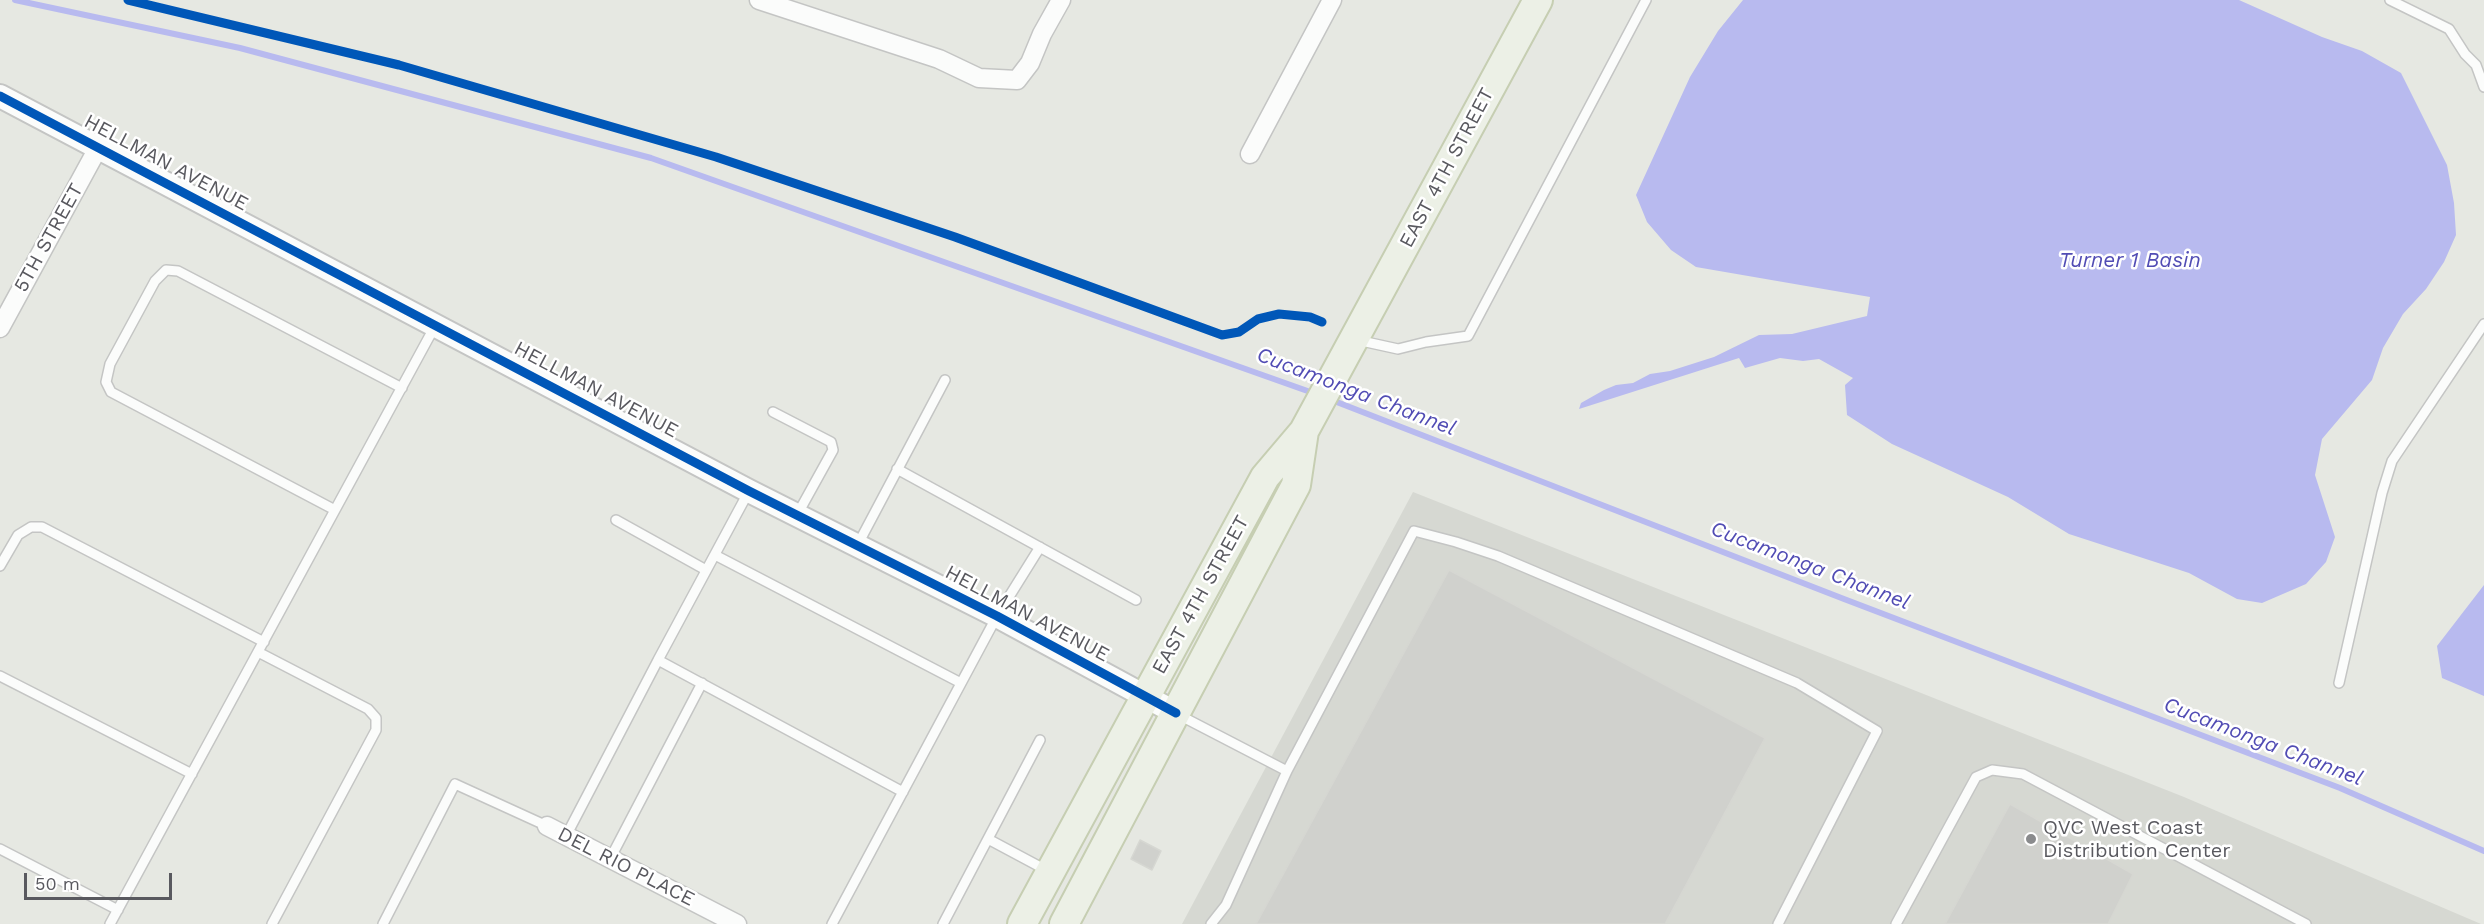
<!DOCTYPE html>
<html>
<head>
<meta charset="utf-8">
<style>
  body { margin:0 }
  #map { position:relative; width:2484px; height:924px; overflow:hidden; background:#e6e8e2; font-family:"Work Sans",sans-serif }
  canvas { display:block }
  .scale { position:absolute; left:24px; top:873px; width:148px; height:27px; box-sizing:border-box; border:3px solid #59595f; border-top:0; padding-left:8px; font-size:18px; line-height:21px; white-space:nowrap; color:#59595f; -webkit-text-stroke:4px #fff; paint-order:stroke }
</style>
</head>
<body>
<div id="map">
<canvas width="2484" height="924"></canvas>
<div class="scale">50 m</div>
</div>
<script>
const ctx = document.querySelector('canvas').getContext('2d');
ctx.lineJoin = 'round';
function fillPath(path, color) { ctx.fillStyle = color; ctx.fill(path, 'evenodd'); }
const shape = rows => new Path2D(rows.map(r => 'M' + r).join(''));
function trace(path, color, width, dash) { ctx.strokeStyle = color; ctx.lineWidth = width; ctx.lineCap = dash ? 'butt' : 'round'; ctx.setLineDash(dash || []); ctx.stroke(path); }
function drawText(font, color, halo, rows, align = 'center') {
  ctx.font = font + ' "Work Sans",sans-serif'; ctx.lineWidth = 5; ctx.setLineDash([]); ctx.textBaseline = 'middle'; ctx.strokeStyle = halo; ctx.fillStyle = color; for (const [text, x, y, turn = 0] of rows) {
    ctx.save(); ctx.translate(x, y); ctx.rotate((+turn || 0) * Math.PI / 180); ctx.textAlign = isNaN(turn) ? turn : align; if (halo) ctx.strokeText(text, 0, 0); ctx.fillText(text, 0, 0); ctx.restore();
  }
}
const industrial = shape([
  [1413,492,2184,797,2481,924,1182,924]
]);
const water = shape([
  [1743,0,2239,0,2322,37,2362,51,2401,73,2447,165,2454,203,2456,235,2444,262,2426,289,2403,314,2383,348,2372,380,2322,439,2315,475,2335,537,2326,562,2306,584,2262,603,2237,599,2189,573,2069,534,2008,497,1892,444,1847,415,1845,385,1853,378,1819,359,1803,361,1780,358,1745,368,1739,358,1579,409,1581,403,1604,390,1616,385,1633,383,1650,374,1670,371,1714,357,1759,335,1792,334,1867,316,1870,297,1696,267,1671,250,1647,222,1636,195,1690,77,1718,31],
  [2484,585,2484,696,2442,678,2437,646]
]);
const stream = shape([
  [15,0,240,48,651,158,1316,394],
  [1329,399,1844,599,2340,788,2484,851]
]);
const building = shape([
  [1449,570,1765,738,1665,924,1256,924,1449,570],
  [2010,804,2133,874,2108,924,1945,924,2010,804],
  [1140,840,1161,851,1152,870,1131,859,1140,840]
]);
const service = shape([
  [2390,0,2449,29,2465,54,2476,65,2484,87],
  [1357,340,1398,349,1426,342,1468,336,1646,0],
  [773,412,831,442,833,450,797,515],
  [897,469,1136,600],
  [335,510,111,392,106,382,110,364,155,281,166,270,178,271,402,388],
  [616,520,706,570],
  [857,546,945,380],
  [715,555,961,683],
  [0,566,18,535,31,527,42,527,264,642],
  [258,652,368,709,376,718,376,730,272,924],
  [658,660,749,491],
  [0,676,192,774],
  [2339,683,2382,493,2392,461,2484,324],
  [1177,714,1287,771,1226,905,1211,924],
  [1287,771,1414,531,1456,542,1498,556,1797,683,1877,731,1778,924],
  [566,836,658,660,903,792],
  [988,839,1046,870],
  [0,849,118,910],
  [610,859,702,683],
  [110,924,435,326],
  [383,924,455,784,547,826],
  [832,924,997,616,1040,547],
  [943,924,1040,740],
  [1896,924,1976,777,1992,770,2023,774,2306,924]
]);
const minor = shape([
  [759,0,939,59,979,78,1017,80,1030,63,1042,34,1061,0],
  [1250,154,1332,0],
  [0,328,98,148],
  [547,826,737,924]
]);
const tertiary = shape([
  [0,96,749,491,997,616,1176,713]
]);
const primary = shape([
  [1022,924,1265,477,1304,431,1538,0],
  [1064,924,1296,485,1304,431]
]);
const cycleway = shape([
  [128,0,399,65,716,157,955,237,1222,335,1239,332,1258,319,1279,314,1310,317,1322,322],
  [0,96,749,491,997,616,1176,713]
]);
const markers = [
  [2031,839,6,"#8a8b8d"]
];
const streetNames = [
  ["HELLMAN AVENUE",166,163,28],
  ["EAST 4TH STREET",1447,168,-62],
  ["5TH STREET",49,238,-61],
  ["HELLMAN AVENUE",596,390,28],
  ["EAST 4TH STREET",1201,595,-61],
  ["HELLMAN AVENUE",1027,614,28],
  ["DEL RIO PLACE",626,867,27]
];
const poiNames = [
  ["QVC West Coast",2043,828],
  ["Distribution Center",2043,851]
];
const waterNames = [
  ["Turner 1 Basin",2130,261],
  ["Cucamonga Channel",1356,392,21],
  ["Cucamonga Channel",1810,566,21],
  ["Cucamonga Channel",2263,742,21]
];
fillPath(industrial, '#d6d8d2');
fillPath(water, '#b8baef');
trace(stream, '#b8baef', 6);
fillPath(building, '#d0d1cd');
trace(building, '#d6d7d2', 1.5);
trace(service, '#c4c5c4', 12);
trace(minor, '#c4c5c4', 21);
trace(tertiary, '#c4c5c4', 26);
trace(primary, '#c6ceb2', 32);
trace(service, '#fbfcfb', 9);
trace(minor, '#fbfcfb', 18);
trace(tertiary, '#fbfcfb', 22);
trace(primary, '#ecf0e6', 28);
trace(cycleway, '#0057b8', 9);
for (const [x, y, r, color] of markers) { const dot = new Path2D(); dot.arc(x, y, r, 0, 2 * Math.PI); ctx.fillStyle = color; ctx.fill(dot); trace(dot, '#fff', 2); }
drawText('20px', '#59595f', '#fff', streetNames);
drawText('20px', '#59595f', '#fff', poiNames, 'left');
drawText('italic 21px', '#514cb4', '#fff', waterNames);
</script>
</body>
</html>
